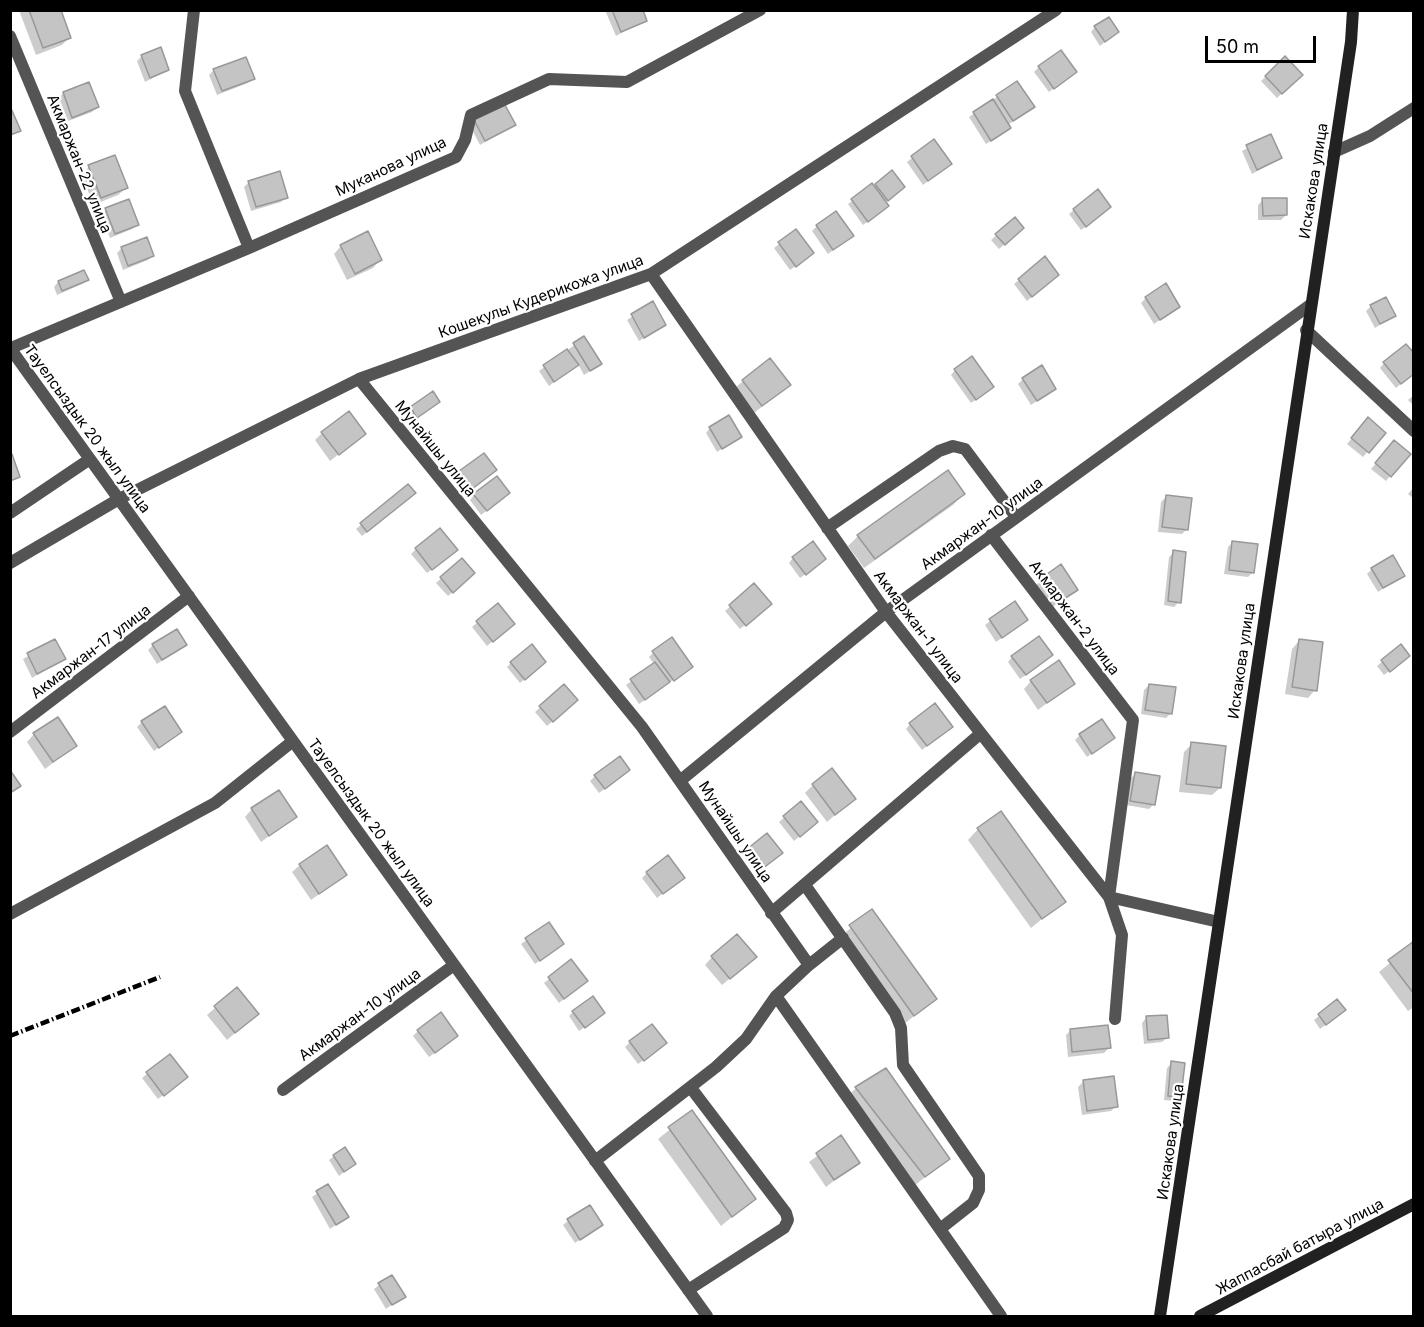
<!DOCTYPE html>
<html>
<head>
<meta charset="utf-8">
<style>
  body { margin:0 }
  #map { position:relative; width:1424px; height:1327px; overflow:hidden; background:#fff; font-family:Inter,sans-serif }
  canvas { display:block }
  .frame { position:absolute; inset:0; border:12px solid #000; pointer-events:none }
  .scale { position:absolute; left:1205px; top:36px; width:111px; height:27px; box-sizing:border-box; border:3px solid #000; border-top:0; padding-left:8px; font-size:18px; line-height:21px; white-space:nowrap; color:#000; -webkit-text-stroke:4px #fff; paint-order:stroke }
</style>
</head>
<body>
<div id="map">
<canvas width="1424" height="1327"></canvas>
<div class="frame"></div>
<div class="scale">50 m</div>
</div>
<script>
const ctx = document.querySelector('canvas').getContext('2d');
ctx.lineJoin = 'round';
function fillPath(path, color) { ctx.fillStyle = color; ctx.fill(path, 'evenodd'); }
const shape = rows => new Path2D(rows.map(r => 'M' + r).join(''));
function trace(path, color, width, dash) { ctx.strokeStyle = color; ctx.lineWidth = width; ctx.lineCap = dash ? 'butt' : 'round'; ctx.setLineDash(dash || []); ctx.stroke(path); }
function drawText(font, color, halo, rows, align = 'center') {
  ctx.font = font + ' Inter,sans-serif'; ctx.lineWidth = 4.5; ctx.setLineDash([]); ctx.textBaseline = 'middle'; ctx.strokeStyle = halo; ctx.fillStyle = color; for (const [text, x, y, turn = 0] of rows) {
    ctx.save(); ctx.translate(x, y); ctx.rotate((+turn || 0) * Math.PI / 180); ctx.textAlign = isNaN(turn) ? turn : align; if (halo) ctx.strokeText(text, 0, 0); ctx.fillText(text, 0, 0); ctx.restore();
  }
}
const shadow = shape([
  [22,10,59,10,70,37,62,45,36,55,20,13],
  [605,10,641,10,645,20,616,36],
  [1095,27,1117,32,1100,46,1091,32],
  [142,56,168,70,145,82,137,61],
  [1285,58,1301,75,1277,98,1261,81],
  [1039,67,1075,72,1049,92,1034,72],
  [214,70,253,79,248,83,217,95,209,75],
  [63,93,97,107,92,112,68,121,59,98],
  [997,97,1028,111,1008,125,1009,128,1005,132,986,144,969,117],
  [475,122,514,125,480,145,470,126],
  [1270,136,1280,158,1252,174,1242,151],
  [934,141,950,164,923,185,907,162],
  [89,167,126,188,118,195,93,205,82,174],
  [249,182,286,197,281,202,251,211,244,187],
  [876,185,899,192,884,203,882,211,863,225,848,204],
  [1097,191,1105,212,1081,230,1069,214],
  [1263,200,1286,215,1281,220,1258,220,1258,205],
  [106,210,137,224,132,229,110,238,101,214],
  [1014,219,1018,233,999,249,991,240],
  [817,226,852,236,828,254,812,231],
  [796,231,807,258,790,270,774,248],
  [341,246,380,260,373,268,347,280,334,254],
  [122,248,153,255,148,260,123,270,117,253],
  [84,272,87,280,82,284,57,295,54,287,58,282],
  [1053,279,1027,301,1014,284,1019,280],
  [1146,298,1179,307,1154,324,1141,303],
  [653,303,664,325,639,341,627,320],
  [1371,306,1394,316,1375,328,1366,311],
  [584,338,600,364,584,375,578,364,549,386,539,371],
  [1384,363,1414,373,1396,388,1380,368],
  [955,370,987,392,971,403,951,375],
  [1023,379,1055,389,1031,405,1018,384],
  [743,381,781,392,754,413,735,388],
  [433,393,438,402,411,421,406,413],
  [1414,395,1414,406,1408,400],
  [1364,424,1384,433,1363,457,1347,444],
  [710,428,740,436,717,452,706,433],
  [322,433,364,434,330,461,315,440],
  [1390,447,1390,476,1386,481,1371,469],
  [460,473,490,475,467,492,456,477],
  [408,486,409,498,362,536,356,529],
  [1414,487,1414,499,1408,494],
  [963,494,953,505,864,568,848,546,858,536],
  [474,495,503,498,481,515,470,500],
  [1166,497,1187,529,1182,534,1158,532,1161,502],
  [1233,542,1253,572,1248,577,1224,574,1228,547],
  [416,549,451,554,427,573,411,554],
  [1174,552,1179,602,1174,607,1164,605,1169,557],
  [793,558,820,564,800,578,789,563],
  [461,560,469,578,448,596,436,583],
  [1061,566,1071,594,1051,608,1036,585],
  [1372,569,1403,575,1378,592,1367,574],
  [754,585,765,609,740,629,725,611],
  [1015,603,1027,620,996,642,985,625],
  [498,605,508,628,487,646,472,627],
  [55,641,64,659,32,678,23,659],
  [1299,641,1315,690,1308,698,1285,694,1292,649],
  [153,645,185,645,157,664,148,650],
  [1400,647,1403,661,1384,675,1377,666],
  [653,653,686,671,639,704,626,685,654,664,649,657],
  [1012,657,1047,660,1020,679,1008,662],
  [511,663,540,667,520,683,507,667],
  [1031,681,1073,683,1038,710,1024,689],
  [1149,685,1171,713,1166,718,1141,714,1144,690],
  [564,686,571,705,547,726,535,712],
  [142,722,180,732,154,751,137,727],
  [910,724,946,731,922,750,906,729],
  [34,734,75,746,45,769,27,742],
  [1080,735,1113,738,1087,757,1075,740],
  [1192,744,1220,788,1212,795,1179,792,1184,752],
  [1136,773,1154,804,1149,809,1126,805,1131,778],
  [624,775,599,793,590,781,595,776],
  [813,785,854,799,827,822,805,793],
  [801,803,812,826,794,841,779,822],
  [252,809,295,817,261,842,245,817],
  [978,829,1064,901,1031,928,968,840],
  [748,850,776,858,757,873,743,855],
  [300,865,345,875,311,900,292,872],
  [647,873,678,882,657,898,642,878],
  [871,911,935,999,903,1025,840,937],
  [548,924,557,949,535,964,521,944],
  [1414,943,1414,1007,1408,1011,1379,972],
  [712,957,747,964,722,985,705,965],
  [571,961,586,981,559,1003,544,983],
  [237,989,257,1014,227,1040,207,1015],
  [1337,1001,1339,1015,1320,1029,1314,1020],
  [573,1012,598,1018,579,1031,569,1016],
  [1146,1018,1167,1038,1162,1042,1144,1044,1142,1023],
  [1071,1030,1109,1048,1104,1053,1068,1057,1066,1035],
  [418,1031,452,1040,429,1057,413,1036],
  [630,1042,660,1048,638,1064,625,1047],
  [169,1056,181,1082,158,1099,142,1078],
  [1172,1063,1180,1096,1175,1101,1164,1100,1167,1068],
  [1083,1082,1116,1106,1111,1111,1082,1115,1078,1087],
  [856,1088,948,1159,914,1186,846,1098],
  [692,1112,754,1199,721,1226,658,1139],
  [841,1138,858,1162,826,1187,809,1162],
  [334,1156,354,1164,339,1176,329,1160],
  [328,1186,347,1217,330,1229,312,1197],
  [568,1221,602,1225,575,1243,563,1225],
  [379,1285,404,1296,386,1309,374,1289]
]);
const building = shape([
  [29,10,61,10,71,38,43,48,29,10],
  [612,10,643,10,647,21,621,32,612,10],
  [1109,17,1119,32,1105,42,1094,26,1109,17],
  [161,47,169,70,150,78,141,55,161,47],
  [1061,50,1077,72,1054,89,1038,66,1061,50],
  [1285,56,1303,75,1282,94,1265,76,1285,56],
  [246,57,255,79,222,91,213,69,246,57],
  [1017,81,1035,107,1013,121,996,95,1017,81],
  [89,82,99,107,72,118,63,92,89,82],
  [993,99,1011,128,991,141,973,112,993,99],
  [505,105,516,125,485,141,474,120,505,105],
  [10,106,21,131,10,135,10,106],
  [1271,134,1282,158,1257,170,1246,145,1271,134],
  [934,139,952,164,928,181,911,156,934,139],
  [115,155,128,188,101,198,88,165,115,155],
  [892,170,905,187,888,201,875,184,892,170],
  [280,171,288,198,256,207,248,181,280,171],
  [872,183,889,206,868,222,851,199,872,183],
  [1098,189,1111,207,1086,227,1073,209,1098,189],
  [1262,198,1287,198,1287,215,1263,216,1262,198],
  [129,199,139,225,115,234,105,208,129,199],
  [836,211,854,236,833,250,816,225,836,211],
  [1015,217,1024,228,1005,245,995,234,1015,217],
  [796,229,814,253,796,267,778,242,796,229],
  [368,231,382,260,355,274,340,245,368,231],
  [147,237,154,256,128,266,121,247,147,237],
  [1045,256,1059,275,1032,297,1018,279,1045,256],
  [84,270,89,280,62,291,58,281,84,270],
  [1166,283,1180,307,1160,320,1145,297,1166,283],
  [1386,297,1396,316,1380,324,1370,305,1386,297],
  [653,301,666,325,644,338,631,314,653,301],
  [584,336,602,364,590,371,573,343,584,336],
  [1406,344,1414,353,1414,374,1401,384,1383,362,1406,344],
  [567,349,579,365,554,382,543,365,567,349],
  [972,356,994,387,976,400,954,369,972,356],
  [770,358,791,385,762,406,742,380,770,358],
  [1042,365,1056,389,1037,401,1022,378,1042,365],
  [433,391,440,402,417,418,410,407,433,391],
  [349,411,366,434,339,455,321,432,349,411],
  [729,415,742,437,722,449,709,427,729,415],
  [1368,417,1386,433,1369,453,1351,438,1368,417],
  [1394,440,1411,454,1391,477,1375,463,1394,440],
  [484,453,497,470,472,489,459,471,484,453],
  [12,454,20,477,10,481,10,455,12,454],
  [948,470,965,494,875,559,857,535,948,470],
  [497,476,510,493,487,511,473,494,497,476],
  [408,484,416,493,367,532,360,523,408,484],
  [1166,495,1192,498,1188,530,1162,527,1166,495],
  [440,528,458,550,432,570,415,548,440,528],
  [813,541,826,559,806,575,792,557,813,541],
  [1232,541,1258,544,1254,573,1229,570,1232,541],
  [1173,550,1186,552,1181,603,1168,601,1173,550],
  [1393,555,1405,576,1383,588,1371,568,1393,555],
  [462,558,475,573,453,593,440,577,462,558],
  [1061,564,1078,590,1056,604,1040,579,1061,564],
  [754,583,772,604,746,626,729,605,754,583],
  [1015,601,1028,620,1002,638,989,619,1015,601],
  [498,603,515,624,493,642,476,621,498,603],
  [177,629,187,645,162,660,152,644,177,629],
  [1039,636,1053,655,1026,675,1011,656,1039,636],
  [672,637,693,667,674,681,652,651,672,637],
  [55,639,66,659,37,674,27,653,55,639],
  [1299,639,1323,642,1317,691,1292,687,1299,639],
  [532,644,546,662,525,680,510,662,532,644],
  [1401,644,1410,656,1390,672,1381,660,1401,644],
  [1059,660,1075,684,1047,703,1030,680,1059,660],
  [655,662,670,682,645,700,630,679,655,662],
  [564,684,578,700,553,722,539,706,564,684],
  [1149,684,1176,687,1172,714,1145,710,1149,684],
  [935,703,953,727,927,746,909,723,935,703],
  [165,706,182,732,159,748,141,721,165,706],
  [58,717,77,746,53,762,33,733,58,717],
  [1102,719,1115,738,1092,754,1079,734,1102,719],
  [1191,742,1226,746,1221,788,1186,784,1191,742],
  [620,756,630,770,605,789,594,775,620,756],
  [832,768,856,799,835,815,812,784,832,768],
  [10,770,21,786,10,793,10,770],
  [1135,772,1160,776,1155,805,1130,801,1135,772],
  [279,790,297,817,269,836,251,808,279,790],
  [801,801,818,822,800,837,783,816,801,801],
  [1001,811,1066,902,1042,919,977,828,1001,811],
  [767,833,783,853,762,869,747,849,767,833],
  [327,845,347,875,319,894,299,864,327,845],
  [668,855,685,878,663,894,646,872,668,855],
  [872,909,937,999,914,1016,849,925,872,909],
  [549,922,564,944,540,961,525,938,549,922],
  [737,934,757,957,730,979,711,956,737,934],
  [1414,941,1414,994,1388,960,1414,941],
  [571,959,588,981,564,999,548,977,571,959],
  [237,987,259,1014,235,1033,214,1006,237,987],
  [593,996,605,1013,585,1028,572,1011,593,996],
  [1337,999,1346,1010,1326,1025,1318,1014,1337,999],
  [441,1012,458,1036,435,1053,417,1030,441,1012],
  [1167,1015,1169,1038,1148,1040,1146,1016,1167,1015],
  [652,1024,667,1043,644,1061,629,1041,652,1024],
  [1108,1025,1111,1048,1072,1052,1070,1029,1108,1025],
  [170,1054,188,1077,164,1096,146,1072,170,1054],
  [1171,1061,1185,1063,1181,1097,1168,1096,1171,1061],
  [886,1068,950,1159,925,1177,855,1087,886,1068],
  [1114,1076,1118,1107,1087,1111,1083,1080,1114,1076],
  [692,1110,756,1199,732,1217,668,1127,692,1110],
  [841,1135,860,1163,834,1180,816,1153,841,1135],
  [345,1147,356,1164,344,1172,333,1155,345,1147],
  [328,1184,349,1217,336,1225,316,1191,328,1184],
  [590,1205,603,1225,580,1240,567,1219,590,1205],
  [392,1275,406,1297,392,1305,378,1283,392,1275]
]);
const street = shape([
  [194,10,185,91,249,248],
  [10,36,121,302],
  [1334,152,1370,136,1414,108],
  [651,274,886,612,1109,897,1219,922],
  [1306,330,1414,431],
  [10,348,707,1316],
  [11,348,249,248,456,157,465,140,471,115,549,79,627,82,760,10],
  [359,379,642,727,809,965,776,996,1001,1316],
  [10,513,90,459],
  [827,528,939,451,953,446,965,449,1016,517],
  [991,535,1133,720,1109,897,1122,935,1115,1019],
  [10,563,119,499,359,379,651,274,1056,10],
  [10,732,189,596],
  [681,780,886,612,1310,305],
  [805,885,895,1013,901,1028,903,1065,979,1176,979,1190,973,1203,940,1229],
  [771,913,980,734],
  [10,914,215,803,293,741],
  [809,965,843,938],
  [283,1090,454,965],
  [595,1161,716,1067,746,1039,776,996],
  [688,1290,784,1228,788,1220,786,1213,691,1088]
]);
const secondary = shape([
  [1160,1316,1351,42,1353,10],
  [1200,1316,1414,1204]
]);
const rail = shape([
  [10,1036,160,977]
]);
const streetNames = [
  ["Акмаржан-22 улица",79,164,68],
  ["Муканова улица",391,167,-25],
  ["Искакова улица",1314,181,-81],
  ["Кошекулы Кудерикожа улица",541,297,-20],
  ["Тауелсыздык 20 жыл улица",87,429,54],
  ["Мунайшы улица",435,449,51],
  ["Акмаржан-10 улица",982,524,-36],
  ["Акмаржан-2 улица",1074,618,53],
  ["Акмаржан-1 улица",918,627,53],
  ["Акмаржан-17 улица",91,652,-37],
  ["Искакова улица",1242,661,-82],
  ["Тауелсыздык 20 жыл улица",371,823,54],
  ["Мунайшы улица",735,832,56],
  ["Акмаржан-10 улица",360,1015,-36],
  ["Искакова улица",1171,1142,-82],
  ["Жаппасбай батыра улица",1300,1247,-28]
];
fillPath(shadow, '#0003');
fillPath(building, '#c4c4c4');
trace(building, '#989898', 1.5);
trace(street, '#545454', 12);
trace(secondary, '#212121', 12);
trace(rail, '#000', 4.5, [9, 3, 1.5, 3]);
drawText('15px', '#000', '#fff', streetNames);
</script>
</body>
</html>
